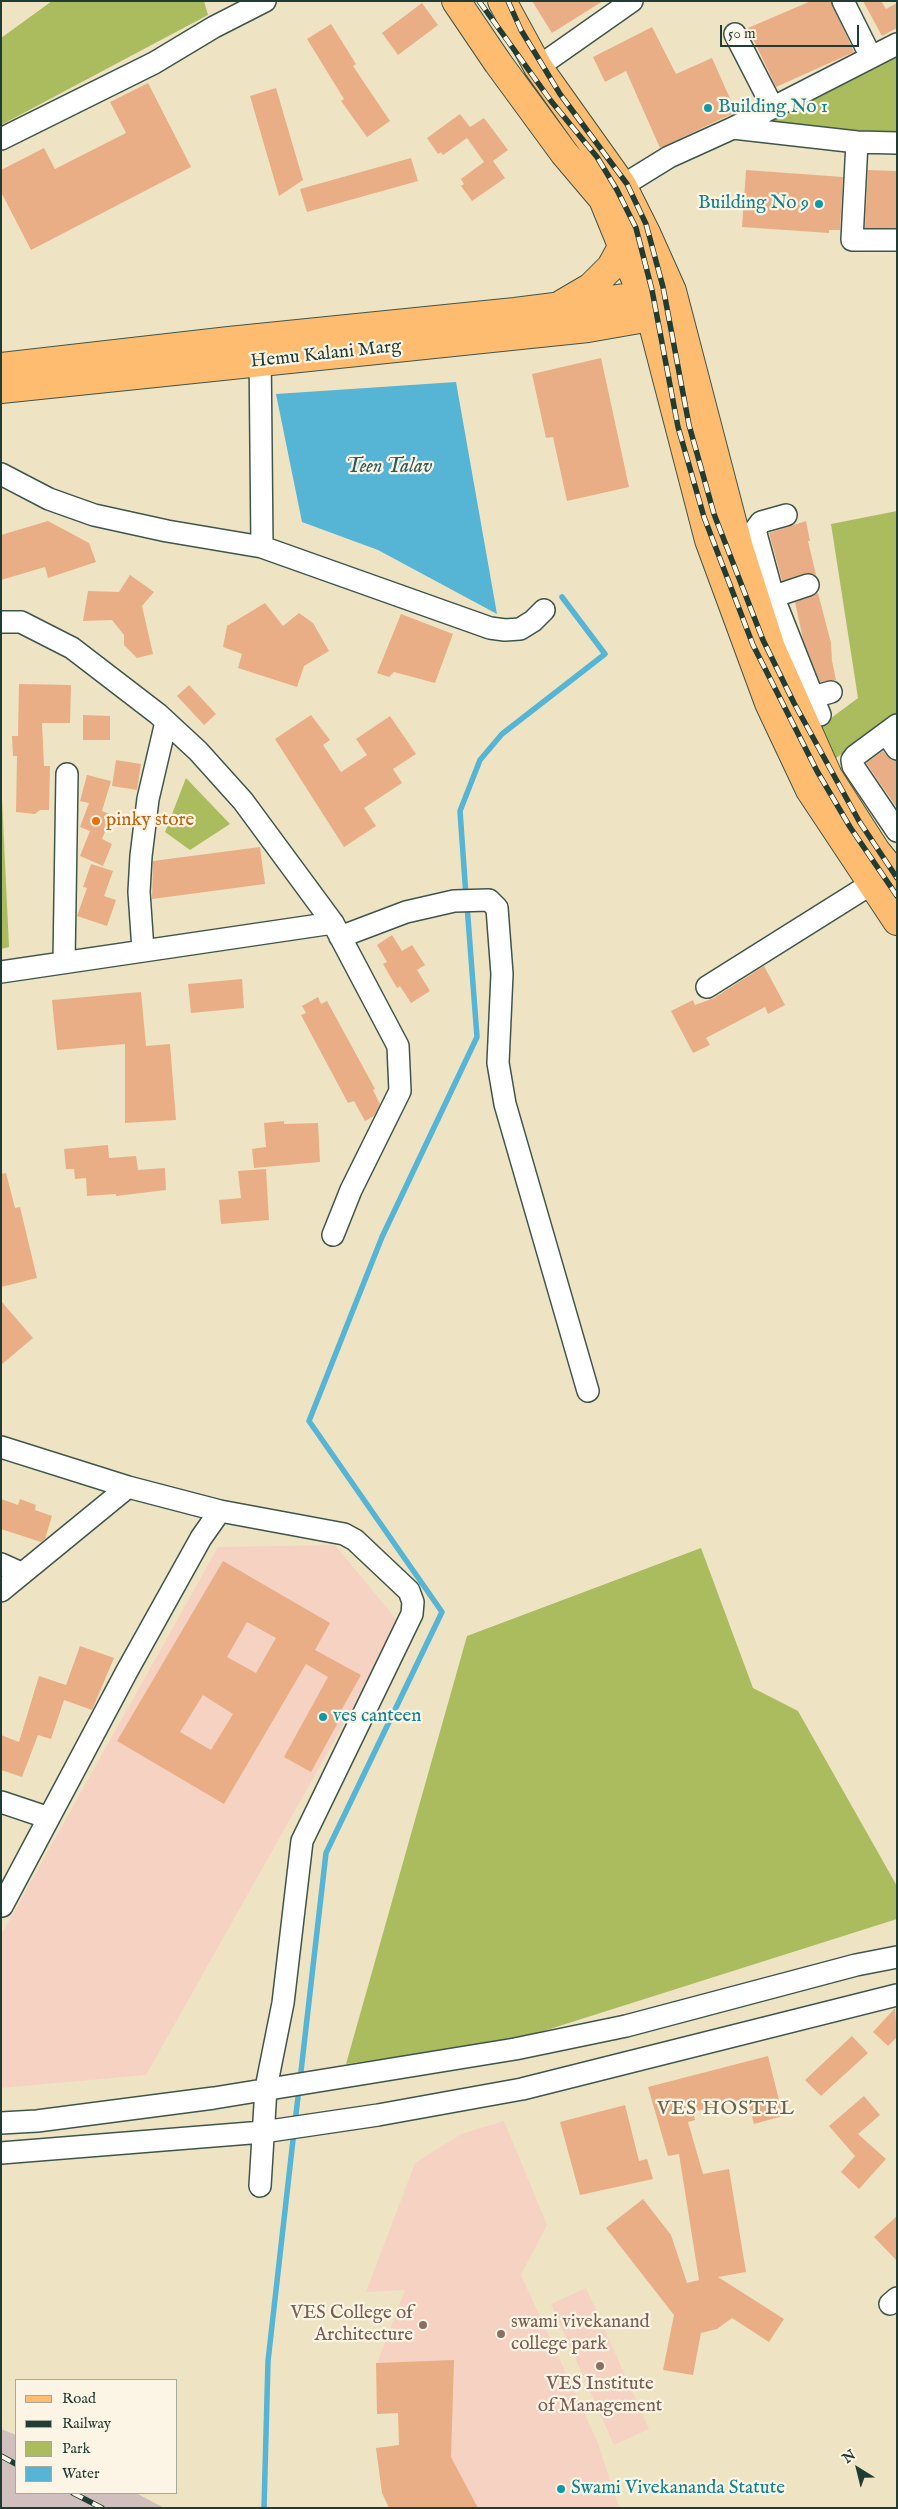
<!DOCTYPE html>
<html>
<head>
<meta charset="utf-8">
<style>
  body { margin:0 }
  #map { position:relative; width:898px; height:2509px; overflow:hidden; background:#eee4c4; font-family:"IM FELL English",serif }
  canvas { display:block }
  .frame { position:absolute; inset:0; border:2px solid #1f3d34; pointer-events:none }
  .legend { position:absolute; left:15px; top:2379px; width:162px; height:115px; box-sizing:border-box; background:#fcf5e5; border:1px solid #a4ab9e; margin:0; padding:6px 9px; list-style:none; font-size:15px; color:#1f3d34 }
  .legend li { display:flex; align-items:center; gap:10px; height:25px }
  .legend b { width:25px; border:1px solid #a4ab9e }
  .north { position:absolute; left:833px; top:2444px; width:50px; height:50px; -webkit-text-stroke:4px #fcf5e5; paint-order:stroke; rotate:324deg; font-size:14px; font-weight:700; line-height:20px; text-align:center; color:#1f3d34 }
  .north::after { content:''; display:block; margin:auto; width:18px; height:22px; background:#1f3d34; clip-path:polygon(50% 0,100% 100%,50% 72%,0 100%) }
  .scale { position:absolute; left:720px; top:25px; width:139px; height:22px; box-sizing:border-box; border:2px solid #1f3d34; border-top:0; padding-left:6px; font-size:15px; line-height:18px; white-space:nowrap; color:#1f3d34; -webkit-text-stroke:4px #fcf5e5; paint-order:stroke }
</style>
</head>
<body>
<div id="map">
<canvas width="898" height="2509"></canvas>
<div class="frame"></div>
<ul class="legend">
<li><b style="height:6px;background:#febc70"></b>Road</li>
<li><b style="height:6px;background:#1f3d34"></b>Railway</li>
<li><b style="height:14px;background:#abbc5f"></b>Park</li>
<li><b style="height:14px;background:#56b4d4"></b>Water</li>
</ul>
<div class="north">N</div>
<div class="scale">50 m</div>
</div>
<script>
const ctx = document.querySelector('canvas').getContext('2d');
ctx.lineJoin = 'round';
function fillPath(path, color) { ctx.fillStyle = color; ctx.fill(path, 'evenodd'); }
const shape = rows => new Path2D(rows.map(r => 'M' + r).join(''));
function trace(path, color, width, dash) { ctx.strokeStyle = color; ctx.lineWidth = width; ctx.lineCap = dash ? 'butt' : 'round'; ctx.setLineDash(dash || []); ctx.stroke(path); }
function drawText(font, color, halo, rows, align = 'center') {
  ctx.font = font + ' "IM FELL English",serif'; ctx.lineWidth = 4.5; ctx.setLineDash([]); ctx.textBaseline = 'middle'; ctx.strokeStyle = halo; ctx.fillStyle = color; for (const [text, x, y, turn = 0] of rows) {
    ctx.save(); ctx.translate(x, y); ctx.rotate((+turn || 0) * Math.PI / 180); ctx.textAlign = isNaN(turn) ? turn : align; if (halo) ctx.strokeText(text, 0, 0); ctx.fillText(text, 0, 0); ctx.restore();
  }
}
const built = shape([
  [335,1545,400,1624,146,2075,1,2088,1,1935,218,1547],
  [504,2121,547,2225,521,2275,598,2443,619,2508,478,2508,451,2457,377,2363,405,2290,366,2292,415,2163,461,2134],
  [586,2288,649,2429,614,2445,551,2304]
]);
const industrial = shape([
  [1,2429,16,2435,16,2493,136,2493,164,2508,1,2508]
]);
const green = shape([
  [52,1,204,1,208,15,1,125,1,38],
  [897,53,897,143,736,137],
  [897,511,897,714,832,761,819,727,858,698,831,524],
  [1,777,9,947,1,949],
  [186,778,230,824,190,850,165,832],
  [701,1548,753,1688,798,1711,897,1886,897,1919,512,2041,346,2064,467,1636]
]);
const water = shape([
  [456,382,497,614,378,550,302,522,276,394]
]);
const stream = shape([
  [466,896,460,811,480,760,502,734,605,654,562,597],
  [300,2080,326,1853,442,1612,309,1421,382,1237,477,1037,467,905],
  [295,2122,299,2089],
  [264,2508,268,2361,294,2131]
]);
const building = shape([
  [532,1,603,1,552,33],
  [811,1,831,1,854,52,776,87,748,28],
  [863,1,881,1,886,9,897,3,897,28,882,36],
  [422,3,438,25,398,55,382,33],
  [331,24,356,64,353,66,390,121,367,137,341,101,344,99,307,39],
  [652,27,676,74,712,58,736,112,660,148,626,71,605,82,593,57],
  [148,83,191,167,31,250,1,192,1,170,44,148,55,169,126,133,110,102],
  [276,88,303,180,279,196,250,96],
  [460,114,470,127,484,118,508,150,493,161,505,178,472,201,461,186,464,184,461,179,484,162,467,138,443,155,441,152,438,154,427,138],
  [411,158,418,181,307,212,300,189],
  [746,170,843,177,840,230,829,230,829,233,742,227],
  [868,170,897,171,897,228,865,228],
  [601,358,629,487,567,501,553,437,546,438,532,374],
  [48,521,89,543,96,562,48,578,45,567,1,580,1,535],
  [806,521,810,541,808,541,816,575,805,573,782,581,769,533],
  [130,575,154,592,142,606,153,654,137,658,124,645,124,635,112,620,83,621,88,591,119,592],
  [818,593,831,643,832,661,836,680,820,682,803,639,795,602],
  [265,603,283,626,299,613,313,623,329,651,304,666,297,687,238,668,242,654,223,647,227,626],
  [401,614,453,634,435,683,394,672,389,677,377,673],
  [19,684,71,685,70,723,42,723,44,766,50,766,49,810,40,810,35,814,16,812,17,756,13,756,12,736,18,736],
  [189,685,216,714,204,725,177,696],
  [83,715,110,716,110,740,83,740],
  [311,715,330,740,323,745,341,772,367,755,356,739,390,716,416,754,393,769,402,783,364,808,376,826,344,847,275,739],
  [883,751,891,760,897,761,897,808,866,763],
  [116,760,141,764,137,790,112,786],
  [87,775,111,781,102,811,112,815,102,839,112,844,103,866,80,856,90,831,80,827,89,803,80,801],
  [260,847,265,884,152,899,153,861],
  [91,864,113,871,104,896,116,900,107,926,77,916,87,888,83,887],
  [392,935,402,951,412,945,425,965,417,970,430,991,411,1003,400,986,397,988,383,964,387,962,377,945],
  [764,966,785,1005,768,1014,765,1007,706,1038,710,1045,693,1053,671,1011,693,1000,695,1005,714,998],
  [242,979,244,1008,191,1013,188,984],
  [141,992,146,1046,170,1044,176,1120,125,1123,125,1044,57,1050,52,1000],
  [318,997,321,1004,327,1001,375,1089,373,1090,380,1104,374,1116,365,1121,354,1101,348,1103,301,1015,306,1013,302,1006],
  [284,1121,284,1124,318,1123,320,1162,254,1168,252,1149,266,1147,264,1123],
  [108,1145,109,1158,136,1156,138,1170,165,1168,166,1190,116,1196,116,1194,87,1196,86,1178,75,1179,74,1169,66,1169,64,1149],
  [266,1169,269,1220,221,1224,219,1200,241,1198,238,1171],
  [6,1173,15,1208,20,1207,37,1278,1,1287,1,1174],
  [1,1301,33,1338,1,1365],
  [1,1499,18,1505,20,1499,36,1505,35,1510,52,1516,45,1539,41,1542,1,1529],
  [223,1561,330,1623,315,1650,361,1675,338,1716,341,1717,311,1772,284,1757,328,1677,306,1664,224,1804,117,1741],
  [247,1622,276,1638,256,1673,227,1657],
  [203,1695,233,1714,211,1750,180,1732],
  [80,1646,114,1658,92,1710,64,1700,51,1739,38,1735,22,1777,1,1770,1,1735,19,1742,39,1676,66,1685],
  [895,2008,897,2037,888,2046,873,2032],
  [852,2036,868,2053,821,2096,805,2080],
  [768,2056,783,2116,754,2124,747,2098,693,2112,695,2120,688,2122,703,2174,729,2169,746,2272,718,2277,784,2319,769,2342,732,2318,717,2329,701,2333,693,2375,663,2370,674,2315,606,2228,643,2199,671,2235,687,2283,699,2280,679,2154,668,2156,648,2087],
  [864,2096,880,2115,858,2134,886,2159,859,2189,841,2172,855,2156,829,2126],
  [625,2105,639,2161,647,2159,653,2179,580,2195,560,2122],
  [897,2216,897,2261,874,2237],
  [454,2360,451,2457,478,2508,389,2508,382,2493,376,2448,399,2445,398,2413,377,2414,376,2363]
]);
const minor = shape([
  [843,1,871,57],
  [735,34,773,108],
  [538,67,632,1],
  [733,128,857,142,897,143],
  [1,139,154,63,214,27,265,1],
  [857,142,852,240,897,240],
  [609,194,669,157,733,128,897,44],
  [260,347,262,547,490,628,505,630,520,629,533,621,544,610],
  [1,474,49,499,94,515,167,531,262,547],
  [786,515,761,522,755,530,773,596,820,715],
  [760,601,808,585],
  [1,622,21,622,72,648,158,714,198,751,243,801,333,923,398,1046,400,1091,351,1190,333,1235],
  [798,701,831,692],
  [897,725,855,756,852,760,853,766,897,831],
  [886,733,897,749],
  [340,937,406,912,454,901,489,900,497,908,502,974,498,1063,505,1104,588,1391],
  [143,950,139,892,141,856,148,799,166,722],
  [64,962,67,774],
  [1,972,333,923],
  [707,987,871,884],
  [1,1447,128,1487,220,1511,344,1534,355,1540,409,1591,413,1602,412,1614,302,1841,283,2003,266,2088,260,2186],
  [1,1564,21,1573],
  [1,1591,128,1487],
  [1,1802,49,1818],
  [2,1906,127,1671,201,1538,220,1511],
  [1,2123,37,2121,214,2098,515,2049,626,2026,856,1965,897,1957],
  [1,2153,263,2132,378,2115,522,2089,897,1995],
  [890,2304,897,2298]
]);
const major = shape([
  [456,1,498,63,564,153,603,199,651,317,709,540,769,703,810,790,897,921],
  [502,1,538,67,622,185,646,233,672,291,739,548,771,648,828,776,876,851,897,877],
  [562,304,591,287,611,267,622,247],
  [1,367,229,341,515,312,658,294],
  [1,389,588,328,668,314]
]);
const rail = shape([
  [479,1,551,101,597,157,617,190,636,228,652,290,678,427,704,517,753,645,817,771,850,827,897,896],
  [508,1,521,30,560,94,627,184,646,224,663,287,689,425,714,514,763,640,794,703,859,821,897,878],
  [1,2456,16,2464],
  [73,2493,102,2508]
]);
const markers = [
  [708,108,5,"#0f9aa8"],
  [819,204,5,"#0f9aa8"],
  [96,821,5,"#e8710a"],
  [323,1717,5,"#0f9aa8"],
  [423,2325,5,"#8d6e63"],
  [501,2334,5,"#8d6e63"],
  [600,2366,5,"#8d6e63"],
  [561,2489,5,"#0f9aa8"]
];
const cultureNames = [
  ["Building No 1",718,108],
  ["Building No 9",809,204,"right"],
  ["ves canteen",333,1717],
  ["Swami Vivekananda Statute",571,2489]
];
const streetNames = [
  ["Hemu Kalani Marg",326,355,-6]
];
const foodNames = [
  ["pinky store",106,821]
];
const educationNames = [
  ["VES College of",413,2314],
  ["Architecture",413,2336],
  ["swami vivekanand",511,2323,"left"],
  ["college park",511,2345,"left"],
  ["VES Institute",600,2385,"center"],
  ["of Management",600,2407,"center"]
];
const waterNames = [
  ["Teen Talav",389,468]
];
const neighbourhoodNames = [
  ["VES HOSTEL",726,2110]
];
fillPath(built, '#f6d2c3');
fillPath(industrial, '#d1bfbd');
fillPath(green, '#abbc5f');
fillPath(water, '#56b4d4');
trace(stream, '#56b4d4', 5.5);
fillPath(building, '#e9ae85');
trace(minor, '#3e564a', 24);
trace(major, '#3e564a', 30);
trace(minor, '#fff', 21);
trace(major, '#febc70', 28);
trace(rail, '#1f3d34', 5.5);
trace(rail, '#fcf5e5', 4, [11]);
for (const [x, y, r, color] of markers) { const dot = new Path2D(); dot.arc(x, y, r, 0, 2 * Math.PI); ctx.fillStyle = color; ctx.fill(dot); trace(dot, '#fcf5e5', 2); }
drawText('19px', '#0d838f', '#fcf5e5', cultureNames, 'left');
drawText('19px', '#1f3d34', '#fcf5e5', streetNames);
drawText('19px', '#c56008', '#fcf5e5', foodNames, 'left');
drawText('19px', '#785e54', '#fcf5e5', educationNames, 'right');
drawText('italic 20px', '#2d5b5c', '#fcf5e5', waterNames);
ctx.letterSpacing = '1px';
drawText('20px', '#666550', '#fcf5e5', neighbourhoodNames);
ctx.letterSpacing = '0px';
</script>
</body>
</html>
